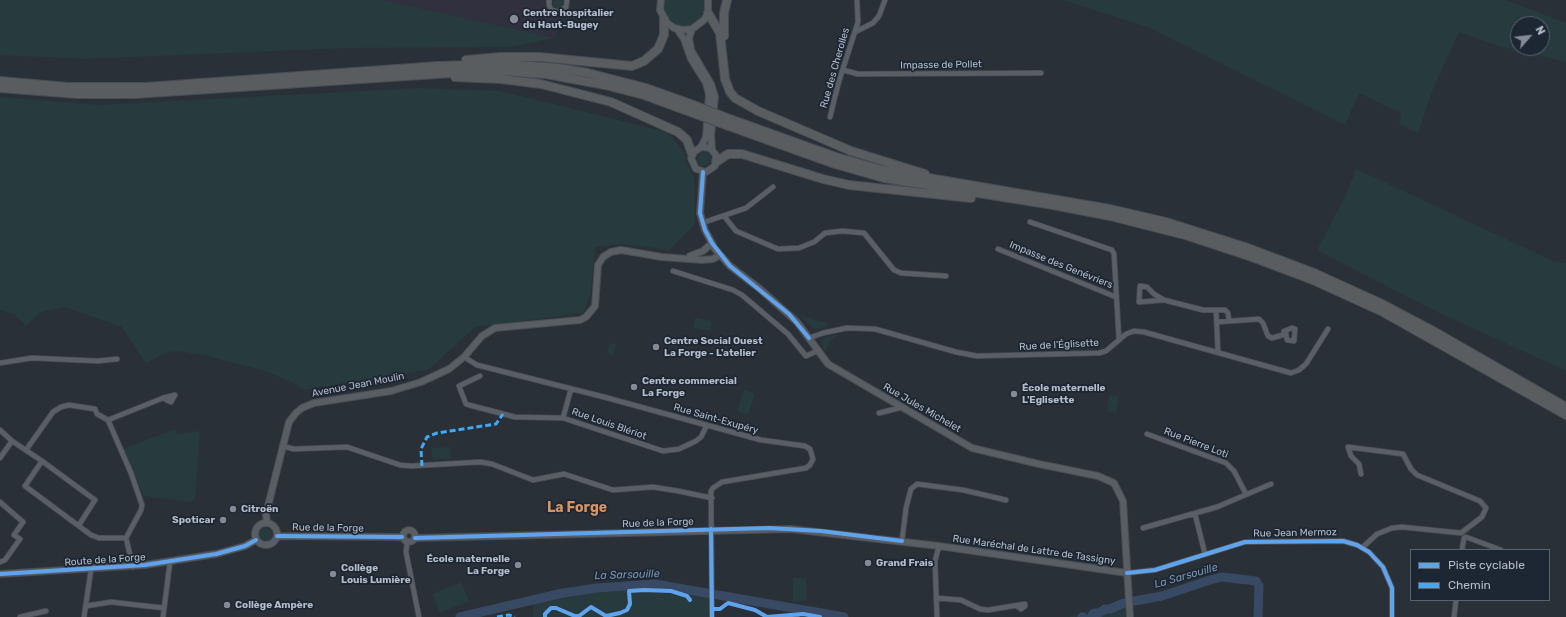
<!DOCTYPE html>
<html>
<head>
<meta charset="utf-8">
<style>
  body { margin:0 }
  #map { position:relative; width:1566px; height:617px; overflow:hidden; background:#2a3038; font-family:Rubik,sans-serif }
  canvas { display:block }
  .legend { position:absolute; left:1410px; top:549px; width:140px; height:52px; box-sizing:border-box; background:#1d2633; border:1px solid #59626f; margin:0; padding:5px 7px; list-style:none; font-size:12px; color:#b4bcc9 }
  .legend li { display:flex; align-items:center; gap:8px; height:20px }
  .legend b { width:20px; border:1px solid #59626f }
  .north { position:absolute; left:1510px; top:16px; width:40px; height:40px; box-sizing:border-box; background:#1d2633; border:1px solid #59626f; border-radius:50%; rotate:62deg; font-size:11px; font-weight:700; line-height:16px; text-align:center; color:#b4bcc9 }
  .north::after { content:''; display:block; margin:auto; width:14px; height:18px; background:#848b96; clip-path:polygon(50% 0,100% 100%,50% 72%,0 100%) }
</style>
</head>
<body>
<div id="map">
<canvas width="1566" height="617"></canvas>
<ul class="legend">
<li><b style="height:5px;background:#60a3ed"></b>Piste cyclable</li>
<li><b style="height:5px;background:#3fa9f5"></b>Chemin</li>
</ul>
<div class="north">N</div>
</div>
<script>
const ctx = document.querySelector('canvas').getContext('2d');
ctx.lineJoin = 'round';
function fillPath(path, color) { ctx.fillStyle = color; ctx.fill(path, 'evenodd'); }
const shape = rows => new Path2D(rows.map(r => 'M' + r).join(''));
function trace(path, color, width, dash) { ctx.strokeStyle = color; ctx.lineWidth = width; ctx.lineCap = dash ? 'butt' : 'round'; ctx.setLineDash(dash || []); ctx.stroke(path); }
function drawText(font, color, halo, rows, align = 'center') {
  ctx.font = font + ' Rubik,sans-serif'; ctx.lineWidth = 3.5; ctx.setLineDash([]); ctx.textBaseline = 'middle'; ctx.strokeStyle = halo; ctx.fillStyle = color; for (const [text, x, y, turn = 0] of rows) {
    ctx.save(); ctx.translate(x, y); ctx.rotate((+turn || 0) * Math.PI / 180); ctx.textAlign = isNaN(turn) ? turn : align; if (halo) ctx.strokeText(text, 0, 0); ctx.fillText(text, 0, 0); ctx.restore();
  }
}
const medical = shape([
  [383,0,564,0,555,38]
]);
const green = shape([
  '553 4a5 5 0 1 1 10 0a5 5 0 1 1-10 0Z',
  [0,0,383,0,555,38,510,47,346,48,86,59,0,55],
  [665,0,704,0,705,10,698,22,684,27,677,26,666,16,664,10],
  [1063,0,1505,0,1566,23,1566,62,1499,46,1459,32,1431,94,1418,133,1399,124,1401,113,1359,93,1345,125,1150,28],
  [1518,24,1542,24,1542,48,1518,48],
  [419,88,500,91,667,132,684,152,686,162,694,178,695,224,669,250,624,244,595,247,591,291,584,313,475,327,428,370,303,390,292,382,265,371,215,358,211,356,178,351,167,352,146,363,122,327,64,307,41,312,26,326,14,314,0,310,0,97,100,105],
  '697 159a7 7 0 1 1 14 0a7 7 0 1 1-14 0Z',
  [1356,169,1553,261,1566,263,1566,371,1427,307,1317,250,1347,193],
  [799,315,813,320,828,323,826,327,814,329],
  [695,318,712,321,710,331,693,328],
  [839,334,830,341,826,351,824,350,821,341,826,337],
  [610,343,616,344,613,355,607,353],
  [744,390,755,393,748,415,737,411],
  [1109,395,1119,396,1116,413,1107,411],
  [175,429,177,434,200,431,195,500,191,502,144,496,123,449],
  [450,447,451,458,433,460,431,448],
  '258 535a7 7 0 1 1 14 0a7 7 0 1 1-14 0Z',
  [793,578,806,578,806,601,793,601],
  [461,582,469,601,440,613,432,594],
  [655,584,681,588,712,598,712,617,533,617,533,600,597,588],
  [1124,600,1125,617,1069,617]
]);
const river = shape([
  [1134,601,1162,596,1210,580,1222,577,1256,581,1259,586,1258,617],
  [460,617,563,593,597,588,655,584,844,617],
  [1082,617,1083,617],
  [1091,617,1094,613,1099,613,1105,609,1110,609,1124,603]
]);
const street = shape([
  [549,0,549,5,551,10,559,12,566,7,567,0],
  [855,32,873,23,879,16,885,0],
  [843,70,858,74,1041,73],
  [830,117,839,81,858,22,857,0],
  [724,216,736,231,778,249,799,248,814,242,825,233,842,231,864,233,894,270,901,273,946,276],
  [1030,222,1112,250,1114,254,1119,340],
  [702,223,746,208,773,187],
  [998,249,1116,297],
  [673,271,733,290,742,295,788,334,806,356,817,351],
  [1164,300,1139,302,1140,286,1147,287,1154,294,1164,300,1203,310,1225,310,1228,313,1229,321],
  [1216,310,1218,352],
  [1217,322,1259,319,1263,323,1268,336,1272,338,1286,334,1284,331,1292,328,1295,329,1294,341,1287,340,1286,334],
  [809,338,823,333,847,328,875,329,956,352,977,356,1099,353,1106,351,1126,334,1134,331,1144,332,1291,373,1299,370,1306,364,1328,329],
  [464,357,477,365,604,397,761,440,805,446,810,449,813,459,810,465,806,468,722,482,713,488,711,491,712,617],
  [0,363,32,358,98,361,117,359],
  [480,376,459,386,466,404,469,405,515,417,563,418,663,451,679,449,696,441,701,437,707,425],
  [879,413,903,407],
  [563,418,571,389],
  [108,420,131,473,142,505,141,510,126,538],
  [0,430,12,441,42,461],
  [1147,434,1226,463,1234,471,1246,494],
  [282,446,294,449,347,447,400,465,411,466,480,462,492,464,533,480,564,474,613,490,653,487,678,491,712,498],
  [26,450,53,412,61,407,69,405,95,409,97,414,108,420,163,398,175,395,171,402,163,398],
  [0,458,12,441],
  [1361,474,1359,464,1351,456,1348,447,1403,454,1411,469,1417,475,1480,501,1486,508,1482,517,1461,533,1402,527,1392,528,1377,534,1362,548],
  [0,502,23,522,14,535,20,539,5,560,0,562],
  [1195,514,1205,554],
  [79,525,95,500,42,461,25,486,91,535,99,538,126,538,133,567],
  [1143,528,1217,507,1271,484],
  [1466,537,1501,550],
  [902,541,906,508,911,489,917,484,963,490,1006,500],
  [407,543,406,552,419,617],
  [1462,550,1464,538],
  [1127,573,1155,570,1245,542,1343,541,1357,545,1369,552,1383,567,1392,588,1392,617],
  [936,598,961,600,980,609,988,610,1025,604,1025,606,1021,609,1017,606],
  [86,606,111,602,164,608],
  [20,617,46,611],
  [84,617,91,570],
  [163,617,170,562],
  [789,617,797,617],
  [937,617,935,561,939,546],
  [1454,617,1456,600]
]);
const secondary = shape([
  [661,0,660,10,667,23,674,28,683,30,692,29,704,20,708,13,708,0],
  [677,29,684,39,691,59,706,83,709,94,706,137,701,147,694,152,691,158,696,169,706,172,715,166,716,155,710,148,701,147],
  [692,29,689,38,691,50,711,84,715,97,711,135,712,150],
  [703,172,700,213,705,230,715,249,730,266,760,289,797,322,828,364,972,448,1039,464,1098,476,1114,483,1123,501,1130,617],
  [690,256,703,251,712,243],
  '255 534a11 11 0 1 1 22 0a11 11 0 1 1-22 0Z',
  [267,523,266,514,289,422,296,413,302,408,314,403,391,391,421,382,449,369,464,357,482,336,495,328,580,320,586,317,595,306,598,265,603,257,611,252,621,250,662,257,702,260,713,259,720,255],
  '403 536a6 6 0 1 1 12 0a6 6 0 1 1-12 0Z',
  [277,536,402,537],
  [415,538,791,529,939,546,1127,573],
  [0,574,145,565,216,554,245,546,256,540]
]);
const highway = shape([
  [708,13,720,33,725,79,730,92,735,98,758,111,851,151,925,174],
  [724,36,724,13,727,0],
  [466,60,500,57,540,57,632,66,644,61,658,49,664,35,664,19],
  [455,77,501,79,541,84,611,102,678,132,687,140,692,154],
  [0,81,68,87,146,87,438,66,502,64,558,68,588,73,646,88,696,106],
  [0,88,78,94,134,94,467,72,503,71,546,74,605,85,644,95,696,114],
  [727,118,836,157,882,170,1110,209,1166,222,1245,247,1314,273,1380,303,1435,332,1566,407],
  [726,125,835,164,884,178,1053,205,1110,216,1185,235,1252,257,1313,280,1381,311,1566,415],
  [716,162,728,154,742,154,823,179,849,185,971,198]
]);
const highwayBridge = shape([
  [696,106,727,118],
  [696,114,726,125]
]);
const quiet = shape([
  [422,466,421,449,427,437,437,433,496,424,503,414],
  [497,617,509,615,515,617]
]);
const cycleway = shape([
  [703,172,700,213,705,230,712,243,730,266,789,314,809,338],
  [711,529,712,617],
  [277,536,402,537],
  [415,538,769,528,821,531,902,541],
  [1127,573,1155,570,1245,542,1343,541,1357,545,1369,552,1383,567,1392,588,1392,617],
  [0,574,145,565,216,554,245,546,256,540],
  [712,609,720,609,728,603,755,610,767,617,803,614,820,617],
  [545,617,545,614,551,608,556,608,575,616,579,616,591,607,606,616,620,613,627,610,630,604,629,591,644,590,671,591,687,596,690,600]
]);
const markers = [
  [514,19,5,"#848b96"],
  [656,347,4,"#848b96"],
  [634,387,4,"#848b96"],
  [1014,394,4,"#848b96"],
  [233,509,4,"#848b96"],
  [223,520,4,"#848b96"],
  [868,563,4,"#848b96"],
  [518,565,4,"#848b96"],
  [333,574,4,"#848b96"],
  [227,605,4,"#848b96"]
];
const poiNames = [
  ["Centre hospitalier",523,13],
  ["du Haut-Bugey",523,25],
  ["Centre Social Ouest",664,341],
  ["La Forge - L'atelier",664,353],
  ["Centre commercial",642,381],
  ["La Forge",642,393],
  ["École maternelle",1022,388],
  ["L'Eglisette",1022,400],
  ["Citroën",241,509],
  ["Spoticar",215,520,"right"],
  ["École maternelle",510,559,"right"],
  ["La Forge",510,571,"right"],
  ["Grand Frais",876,563],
  ["Collège",341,568],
  ["Louis Lumière",341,580],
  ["Collège Ampère",235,605]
];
const streetNames = [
  ["Impasse de Pollet",941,65,-1],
  ["Rue des Cherolles",835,68,-74],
  ["Impasse des Genévriers",1061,265,22],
  ["Rue de l'Églisette",1059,345,-3],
  ["Avenue Jean Moulin",358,385,-11],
  ["Rue Jules Michelet",922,408,30],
  ["Rue Saint-Exupéry",716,419,16],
  ["Rue Louis Blériot",609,424,19],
  ["Rue Pierre Loti",1196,443,21],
  ["Rue de la Forge",658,523,-2],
  ["Rue de la Forge",328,528,1],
  ["Rue Jean Mermoz",1295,533,-1],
  ["Rue Maréchal de Lattre de Tassigny",1034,550,8],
  ["Route de la Forge",105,560,-4]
];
const waterNames = [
  ["La Sarsouille",627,575,-2],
  ["La Sarsouille",1186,576,-16]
];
const districtNames = [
  ["La Forge",577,508]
];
fillPath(medical, '#31303e');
fillPath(green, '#273a3e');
trace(river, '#384963', 9);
trace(street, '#484c53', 6);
trace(secondary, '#484c53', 8);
trace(highway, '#474c53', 10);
trace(street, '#5a5e66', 4.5);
trace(secondary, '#595d64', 6);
trace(highway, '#5a5d60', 8);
trace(highwayBridge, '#474c53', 10, []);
trace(highwayBridge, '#5a5d60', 8);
trace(quiet, '#3fa9f5', 3, [6, 3]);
trace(cycleway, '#60a3ed', 4);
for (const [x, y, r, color] of markers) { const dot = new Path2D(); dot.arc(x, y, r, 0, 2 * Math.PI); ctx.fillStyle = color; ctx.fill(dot); trace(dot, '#1d2633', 1.5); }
drawText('bold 10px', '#b4bcc9', '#1d2633', poiNames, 'left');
drawText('10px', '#b4bcc9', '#1d2633', streetNames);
drawText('italic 11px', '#7c92b1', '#1d2633', waterNames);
drawText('bold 14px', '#d59563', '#1d2633', districtNames);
</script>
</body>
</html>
